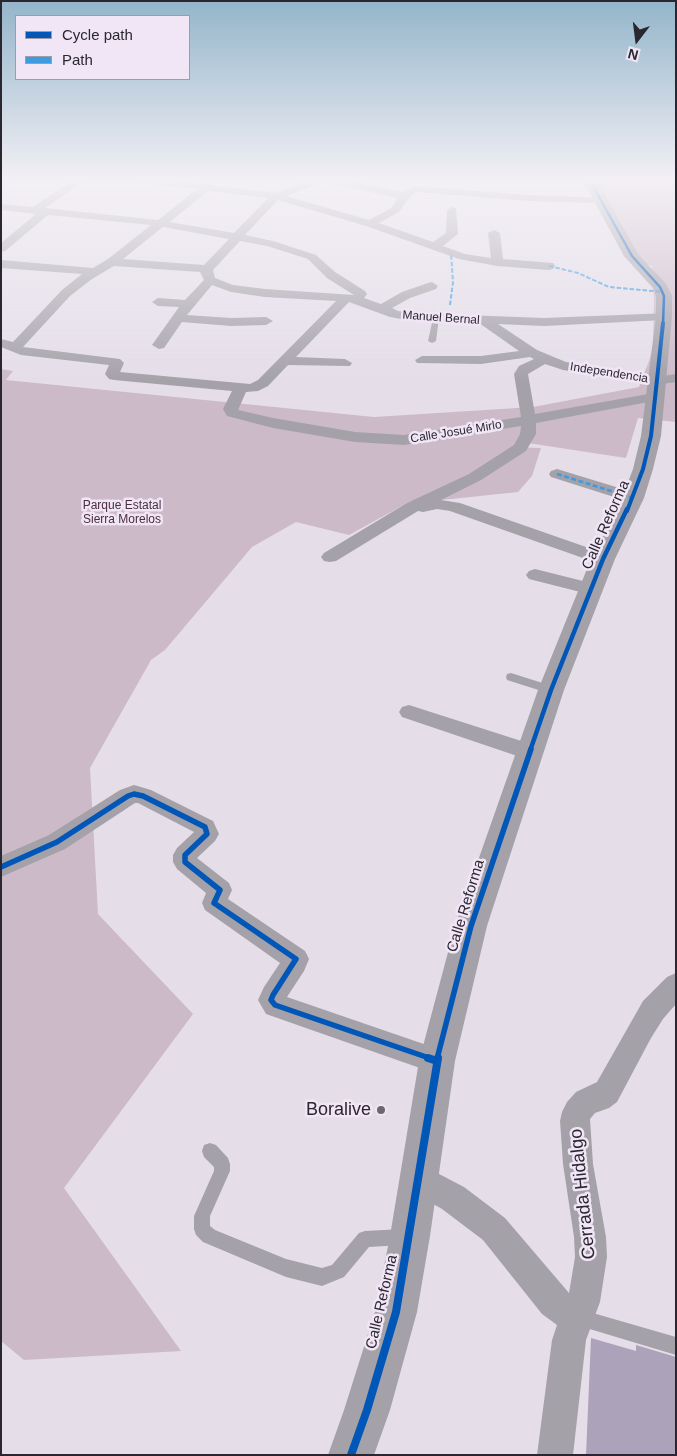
<!DOCTYPE html>
<html>
<head>
<meta charset="utf-8">
<style>
  body { margin:0 }
  #map { position:relative; width:677px; height:1456px; overflow:hidden; background:#e5dee9; font-family:Helvetica,sans-serif }
  canvas { display:block }
  .frame { position:absolute; inset:0; border:2px solid #2b2731; pointer-events:none }
  .legend { position:absolute; left:15px; top:15px; width:175px; height:65px; box-sizing:border-box; background:#f0e6f6; border:1px solid #a19aa7; margin:0; padding:6px 9px; list-style:none; font-size:15px; color:#2b2731 }
  .legend li { display:flex; align-items:center; gap:10px; height:25px }
  .legend b { width:25px; border:1px solid #a19aa7 }
  .north { position:absolute; left:612px; top:15px; width:50px; height:50px; -webkit-text-stroke:4px #f0e6f6; paint-order:stroke; rotate:195deg; font-size:14px; font-weight:700; line-height:20px; text-align:center; color:#2b2731 }
  .north::after { content:''; display:block; margin:auto; width:18px; height:22px; background:#2b2731; clip-path:polygon(50% 0,100% 100%,50% 72%,0 100%) }
</style>
</head>
<body>
<div id="map">
<canvas width="677" height="1456"></canvas>
<div class="frame"></div>
<ul class="legend">
<li><b style="height:6px;background:#0057b8"></b>Cycle path</li>
<li><b style="height:6px;background:#3d9ce1"></b>Path</li>
</ul>
<div class="north">N</div>
</div>
<script>
const ctx = document.querySelector('canvas').getContext('2d');
ctx.lineJoin = 'round';
function fillPath(path, color) { ctx.fillStyle = color; ctx.fill(path, 'evenodd'); }
const shape = rows => new Path2D(rows.map(r => 'M' + r).join(''));
function trace(path, color, width, dash) { ctx.strokeStyle = color; ctx.lineWidth = width; ctx.lineCap = dash ? 'butt' : 'round'; ctx.setLineDash(dash || []); ctx.stroke(path); }
function drawText(font, color, halo, rows, align = 'center') {
  ctx.font = font + ' Helvetica,sans-serif'; ctx.lineWidth = 5; ctx.setLineDash([]); ctx.textBaseline = 'middle'; ctx.strokeStyle = halo; ctx.fillStyle = color; for (const [text, x, y, turn = 0] of rows) {
    ctx.save(); ctx.translate(x, y); ctx.rotate((+turn || 0) * Math.PI / 180); ctx.textAlign = isNaN(turn) ? turn : align; if (halo) ctx.strokeText(text, 0, 0); ctx.fillText(text, 0, 0); ctx.restore();
  }
}
const green = shape([
  [595,179,676,179,676,422,638,418,626,458,521,442,513,447,541,448,532,476,518,492,423,502,411,501,349,535,296,522,252,547,165,650,151,660,90,768,98,914,193,1014,64,1188,181,1351,24,1360,1,1341,1,369,13,371,6,380,374,417,533,407,639,387,650,358,653,344,654,301,652,266,634,260]
]);
const building = shape([
  [591,1338,636,1351,636,1345,676,1357,676,1455,586,1455]
]);
const service = shape([
  [436,316,439,318,436,341,432,343,428,341,433,318,436,316],
  [511,673,555,687,556,690,551,694,507,680,506,677,507,674,511,673],
  [210,1143,216,1145,228,1158,230,1164,230,1171,210,1216,210,1226,215,1230,286,1259,322,1268,332,1265,359,1233,365,1231,403,1229,409,1231,411,1237,409,1243,403,1245,369,1247,344,1277,322,1286,286,1277,203,1242,196,1235,194,1229,194,1216,214,1171,214,1167,204,1157,202,1151,204,1145,210,1143],
  [579,1309,676,1337,676,1355,573,1324,570,1318,573,1312,579,1309]
]);
const minor = shape([
  [75,179,87,179,45,208,158,220,197,189,136,182,131,179,162,179,275,193,313,179,338,179,403,192,414,186,528,195,606,198,607,200,602,203,528,201,416,192,409,198,399,212,379,223,433,242,446,233,447,210,452,207,456,208,458,234,443,246,465,254,491,258,488,233,494,230,500,233,503,259,553,263,555,266,553,269,549,270,497,266,459,259,366,226,278,200,245,235,273,241,316,255,335,272,365,291,367,294,364,298,381,304,402,292,428,283,432,282,438,286,436,289,410,298,392,308,398,311,412,313,544,318,669,313,670,316,664,320,544,326,498,324,537,350,566,362,656,377,676,374,676,382,656,385,563,370,545,364,528,374,535,414,654,393,659,394,661,397,659,400,654,401,536,423,536,434,526,451,481,480,441,500,460,503,609,555,612,559,609,563,603,564,597,563,450,511,437,509,423,512,418,511,336,561,330,562,324,561,321,557,324,553,407,503,469,474,514,445,520,434,521,426,404,445,355,442,273,428,227,416,223,409,232,391,114,380,109,379,105,374,109,365,21,355,1,347,1,339,13,342,62,290,82,274,1,268,1,260,93,268,108,259,151,225,48,215,5,251,1,252,1,243,36,214,1,210,1,204,33,207,75,179],
  [324,182,398,198,391,208,369,220,286,196,324,182],
  [208,191,268,198,234,233,170,222,208,191],
  [163,227,229,239,204,265,123,259,163,227],
  [240,241,267,246,308,259,327,278,354,295,265,289,233,285,215,278,213,270,240,241],
  [114,266,200,272,204,280,185,300,158,298,152,302,158,306,179,307,152,345,159,349,164,348,182,322,231,326,266,325,273,321,266,317,231,318,187,315,212,285,231,292,265,297,336,301,258,380,250,384,120,372,124,363,120,359,23,347,70,296,92,279,114,266],
  [349,302,390,317,412,321,479,323,519,351,481,356,422,356,415,360,417,363,481,364,530,357,534,359,519,366,514,374,521,417,404,435,355,432,273,418,238,410,246,392,258,391,268,386,288,365,350,366,352,363,345,359,296,357,349,302],
  [557,469,639,494,641,498,639,502,633,503,551,477,549,474,551,471,557,469],
  [535,569,599,585,601,589,599,593,592,595,529,579,526,575,529,571,535,569],
  [409,705,537,746,540,752,537,758,529,760,402,717,399,712,402,707,409,705],
  [134,785,151,790,213,821,219,834,215,841,197,858,229,883,232,890,228,899,305,951,309,959,304,971,287,997,447,1052,451,1061,447,1070,437,1074,266,1014,258,1000,264,987,280,963,205,910,202,903,206,893,177,869,173,862,173,855,177,848,194,832,138,803,135,803,65,849,1,877,1,856,49,835,120,790,134,785],
  [676,973,676,1004,663,1019,651,1038,617,1102,609,1108,595,1113,590,1119,593,1164,606,1237,607,1257,600,1302,586,1340,573,1455,537,1455,552,1340,557,1325,542,1314,483,1240,442,1209,407,1189,403,1178,407,1167,418,1163,464,1187,505,1218,569,1293,575,1257,574,1237,563,1164,560,1121,562,1112,567,1102,576,1092,597,1082,643,1001,667,977,676,973]
]);
const tertiary = shape([
  [582,179,596,179,638,254,666,284,672,296,672,316,661,436,653,469,644,498,615,559,564,690,487,926,455,1061,430,1236,417,1312,390,1410,374,1455,328,1455,344,1410,375,1312,390,1236,419,1061,455,926,538,690,591,559,622,498,633,469,641,436,656,316,656,296,653,288,624,256,582,179]
]);
const quietFar1 = shape([
  [549,266,578,273,609,287,663,292],
  [450,305,453,282,451,253]
]);
const quiet = shape([
  [557,474,633,498]
]);
const cyclewayFar4 = shape([
  [589,179,632,256,660,287,664,296,663,324]
]);
const cyclewayFar3 = shape([
  [627,511,643,469,651,436,663,323]
]);
const cyclewayFar2 = shape([
  [530,751,551,690,603,559,627,509]
]);
const cyclewayFar1 = shape([
  [1,867,57,842,128,796,134,794,143,796,205,827,207,834,185,855,185,862,220,890,214,903,296,959,273,995,271,1000,275,1005,432,1059],
  [437,1059,471,926,531,749]
]);
const cycleway = shape([
  [428,1058,437,1061],
  [351,1455,367,1410,396,1312,438,1058]
]);
const markers = [
  [381,1110,5,"#6c6771"]
];
const farStreetnames = [
  ["Manuel Bernal",441,318,4],
  ["Independencia",609,373,9],
  ["Calle Josué Mirlo",456,432,-9]
];
const farParknames = [
  ["Parque Estatal",122,506],
  ["Sierra Morelos",122,520]
];
const streetNames = [
  ["Calle Reforma",606,525,-66],
  ["Calle Reforma",466,906,-73],
  ["Calle Reforma",382,1302,-77]
];
const nearPoinames = [
  ["Boralive",371,1110]
];
const nearStreetnames = [
  ["Cerrada Hidalgo",583,1194,-96]
];
fillPath(green, '#cdbac8');
fillPath(building, '#aca2ba');
fillPath(service, '#a5a1a9');
fillPath(minor, '#a5a1a9');
fillPath(tertiary, '#a5a1a9');
trace(quietFar1, '#3d9ce1', 2, [4.5, 2]);
trace(quiet, '#3d9ce1', 2.5, [5, 2.5]);
trace(cyclewayFar4, '#0057b8', 2.5);
trace(cyclewayFar3, '#0057b8', 4);
trace(cyclewayFar2, '#0057b8', 4.5);
trace(cyclewayFar1, '#0057b8', 5.5);
trace(cycleway, '#0057b8', 8);
const sky = ctx.createLinearGradient(0, 0, 0, 383);
sky.addColorStop(0, '#93b5ca');
sky.addColorStop(0.47, '#f3f0f5');
sky.addColorStop(1, '#f3f0f500');
ctx.fillStyle = sky;
ctx.fillRect(0, 0, 677, 383);
for (const [x, y, r, color] of markers) { const dot = new Path2D(); dot.arc(x, y, r, 0, 2 * Math.PI); ctx.fillStyle = color; ctx.fill(dot); trace(dot, '#f0e6f6', 2); }
drawText('12px', '#2b2731', '#f0e6f6', farStreetnames);
drawText('12px', '#4c2e3e', '#f0e6f6', farParknames);
drawText('15px', '#2b2731', '#f0e6f6', streetNames);
drawText('18px', '#2b2731', '#f0e6f6', nearPoinames, 'right');
drawText('18px', '#2b2731', '#f0e6f6', nearStreetnames);
</script>
</body>
</html>
